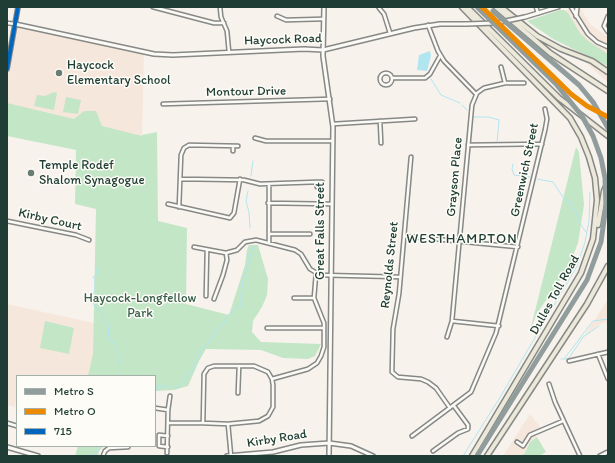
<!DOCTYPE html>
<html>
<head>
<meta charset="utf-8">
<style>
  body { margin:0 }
  #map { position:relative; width:615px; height:463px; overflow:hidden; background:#f8f2ed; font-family:Itim,sans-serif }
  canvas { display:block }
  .frame { position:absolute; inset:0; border:8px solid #1f3d34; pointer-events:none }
  .legend { position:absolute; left:16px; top:375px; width:140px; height:72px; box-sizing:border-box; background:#fdfcf7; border:1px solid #a4b0a9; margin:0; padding:5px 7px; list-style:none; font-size:12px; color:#1f3d34 }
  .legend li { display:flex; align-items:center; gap:8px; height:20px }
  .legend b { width:20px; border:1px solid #a4b0a9 }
</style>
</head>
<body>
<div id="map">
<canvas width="615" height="463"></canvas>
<div class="frame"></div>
<ul class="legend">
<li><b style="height:5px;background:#919d9d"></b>Metro S</li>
<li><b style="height:5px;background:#ed8b00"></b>Metro O</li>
<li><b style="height:5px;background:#0065bd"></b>715</li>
</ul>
</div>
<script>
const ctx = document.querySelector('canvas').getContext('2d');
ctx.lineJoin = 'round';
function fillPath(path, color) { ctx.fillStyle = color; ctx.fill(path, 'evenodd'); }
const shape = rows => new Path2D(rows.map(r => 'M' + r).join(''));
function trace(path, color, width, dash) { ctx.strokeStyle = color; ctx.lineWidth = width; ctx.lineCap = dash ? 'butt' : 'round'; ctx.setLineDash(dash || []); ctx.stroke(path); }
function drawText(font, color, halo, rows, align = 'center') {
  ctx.font = font + ' Itim,sans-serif'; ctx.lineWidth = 3; ctx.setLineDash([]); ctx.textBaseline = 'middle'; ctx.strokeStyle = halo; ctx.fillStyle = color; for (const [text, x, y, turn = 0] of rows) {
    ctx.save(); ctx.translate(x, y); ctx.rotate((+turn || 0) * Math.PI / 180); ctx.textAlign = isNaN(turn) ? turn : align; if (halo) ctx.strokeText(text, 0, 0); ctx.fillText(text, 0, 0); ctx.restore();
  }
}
const built = shape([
  [580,8,591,25,608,37,608,83,565,43,541,28,536,18,560,11],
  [17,27,144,54,142,137,7,107,7,80],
  [608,299,608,322,602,323,584,336],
  [7,304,94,323,93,376,17,376,17,395,15,407,7,405],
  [530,414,541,428,534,431,537,437,530,442,525,453,520,456,503,456]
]);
const green = shape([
  [560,10,564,10,568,13,580,33,588,41,608,54,608,66,553,39,527,21],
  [54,92,57,93,54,110,34,106,37,95,45,96],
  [66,97,81,100,78,114,63,112],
  [7,103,74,119,84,111,96,111,102,126,142,136,142,135,157,132,158,221,187,228,186,304,229,315,245,265,247,250,249,245,258,245,268,279,267,295,262,307,253,321,252,332,261,342,321,344,315,356,308,359,283,358,261,350,206,349,199,361,188,386,174,390,155,391,155,376,88,376,93,354,96,209,75,204,76,150,7,136],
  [576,147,579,152,584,205,578,243,567,271,537,313,530,331],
  [45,321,74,328,69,354,40,348],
  [537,437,546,452,539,456,520,456,525,453,530,442],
  [78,446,104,446,99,451,98,456,75,456]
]);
const water = shape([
  [430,51,431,56,427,71,417,70,419,55]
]);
const stream = shape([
  [431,79,441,95,460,103],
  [462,105,467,110],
  [473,117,489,117,499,120,497,143],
  [513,164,512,169,514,175,530,177],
  [251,176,253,161],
  [537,179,553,182,565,200,572,203,581,225,586,232],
  [248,191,246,201,249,212,250,228],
  [96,269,97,274,93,277,95,279,95,291,91,298,95,307,104,314,103,319,109,324,108,339,115,343,116,349,122,358,119,363,120,376],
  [561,359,564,359,593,321,608,319],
  [565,359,569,358,583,337,599,326],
  [174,387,176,388,181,384,188,373,194,370,194,365,203,348,208,344,221,325,224,323,226,317,238,306,241,307,241,295,244,290,242,285,253,247],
  [155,391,157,390,155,387,157,386,165,387,169,385],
  [94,456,99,446],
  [463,456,499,399,577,266,585,242,589,221,590,192]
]);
const street = shape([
  [153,7,214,23,224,23],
  [220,7,221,17,227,31,229,52],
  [536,7,538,13],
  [571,7,588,34,597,42,608,47],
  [379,8,384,14,390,33],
  [277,16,286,20,323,19],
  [608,16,604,26,608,32],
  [7,23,15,24],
  [428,25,438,51,444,61,476,94],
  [501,67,505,83],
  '380 79a6 6 0 1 1 12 0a6 6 0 1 1-12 0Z',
  [392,78,425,78,430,74,440,56],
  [163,104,330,99],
  [380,121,381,143],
  [333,124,415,119],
  [255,138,266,141,332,141],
  [468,145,542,144],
  [233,146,233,151],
  [411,157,399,294,393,329,392,372,398,377,421,379,428,382,436,388,450,408],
  [181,179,244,180,260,184,317,182],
  [269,184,269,243],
  [317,187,317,182,322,182],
  [268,203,331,204],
  [168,204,230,218,234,213,240,179],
  [179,207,181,155,184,148,189,145,238,146],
  [7,221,76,235,89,240],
  [269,234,310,234],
  [404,236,518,247],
  [194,247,226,253,237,250,245,242,256,240,295,250,301,254,310,269,320,275,400,277],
  [206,296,207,250],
  [294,298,314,298],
  [214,299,223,275,227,260,226,253],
  [452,321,499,326],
  [267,328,324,328],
  [447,337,452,321,472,105,477,93,484,88,505,83,524,83],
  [598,354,608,379],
  [569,361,608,352],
  [214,366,254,366,268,372,272,379,273,385,273,407,268,416,259,421,228,424,203,423,204,374,208,368,214,366],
  [272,379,308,369,317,363,321,356,324,347,324,323,314,298,316,274],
  [549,384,555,402,580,456],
  [238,393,239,366],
  [155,408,168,410],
  [7,423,17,426],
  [168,423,203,423],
  [228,424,231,456],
  [412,436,471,392,496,333,545,130,547,119,545,109],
  [517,442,523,446,530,435,563,421],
  [168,447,159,446,159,435,168,436],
  [433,451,458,433,468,429,468,425,454,406],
  [167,453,168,410,170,396],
  [103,456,105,451,109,448,128,447]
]);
const secondary = shape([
  [324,7,323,56,333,127,329,456],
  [576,16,577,7],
  [525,17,558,7],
  [15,24,154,54,173,55,304,49,323,50,414,28,440,24,466,24],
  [7,69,18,7],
  [7,447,38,456],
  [227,456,273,452,301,445,329,443,351,446,373,456],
  [600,456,608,452]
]);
const highway = shape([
  [462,7,570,118,581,137,589,157,595,178,597,200,593,239,581,273,472,456],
  [467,7,559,98,608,136],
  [496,7,550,53,608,91],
  [501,7,537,36,561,49,592,61,608,72],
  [598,225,604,191,608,182],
  [487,456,587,304,608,266]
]);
const secondaryBridge = shape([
  [466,24,496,23,525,17]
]);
const bus1 = shape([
  [7,69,18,7]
]);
const metro1 = shape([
  [477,7,556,84,582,116,593,136,601,158,605,178,606,206,601,242,587,280,477,456],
  [493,11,579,85,593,102,608,128]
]);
const metro2 = shape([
  [482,7,571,94,587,106,608,117]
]);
const markers = [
  [59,73,4,"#6b7c75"],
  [31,173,4,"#6b7c75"]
];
const streetNames = [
  ["Haycock Road",283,40,-2],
  ["Montour Drive",246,92,-1],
  ["Greenwich Street",525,170,-78],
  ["Grayson Place",455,177,-85],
  ["Kirby Court",50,220,13],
  ["Great Falls Street",321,231,-90],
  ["Reynolds Street",390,265,-84],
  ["Dulles Toll Road",555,295,-61],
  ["Kirby Road",277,439,-9]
];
const poiNames = [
  ["Haycock",67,66],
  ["Elementary School",67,81],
  ["Temple Rodef",39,166],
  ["Shalom Synagogue",39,181]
];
const parkNames = [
  ["Haycock-Longfellow",140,299],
  ["Park",140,314]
];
const neighbourhoodNames = [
  ["WESTHAMPTON",462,239]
];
fillPath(built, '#f6e7dd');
fillPath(green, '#c3e6c7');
fillPath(water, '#b1e5f0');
trace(stream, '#b1e5f0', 1);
trace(street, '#868985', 5.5);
trace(secondary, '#868985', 6);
trace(highway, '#868985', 7);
trace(street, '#fbfaf7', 2.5);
trace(secondary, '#fbfaf7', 3);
trace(highway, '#ece9db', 4);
trace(secondaryBridge, '#868985', 6, []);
trace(secondaryBridge, '#fbfaf7', 3);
trace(bus1, '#0065bd', 4);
trace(metro1, '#919d9d', 5);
trace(metro2, '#ed8b00', 5);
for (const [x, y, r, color] of markers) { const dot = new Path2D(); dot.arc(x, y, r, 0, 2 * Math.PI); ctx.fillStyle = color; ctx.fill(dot); trace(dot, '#fdfcf7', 1.5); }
drawText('13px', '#1f3d34', '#fdfcf7', streetNames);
drawText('13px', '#1f3d34', '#fdfcf7', poiNames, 'left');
drawText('13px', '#375d4b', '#fdfcf7', parkNames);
ctx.letterSpacing = '1px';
drawText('14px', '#1f3d34', '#fdfcf7', neighbourhoodNames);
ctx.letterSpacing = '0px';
</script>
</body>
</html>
